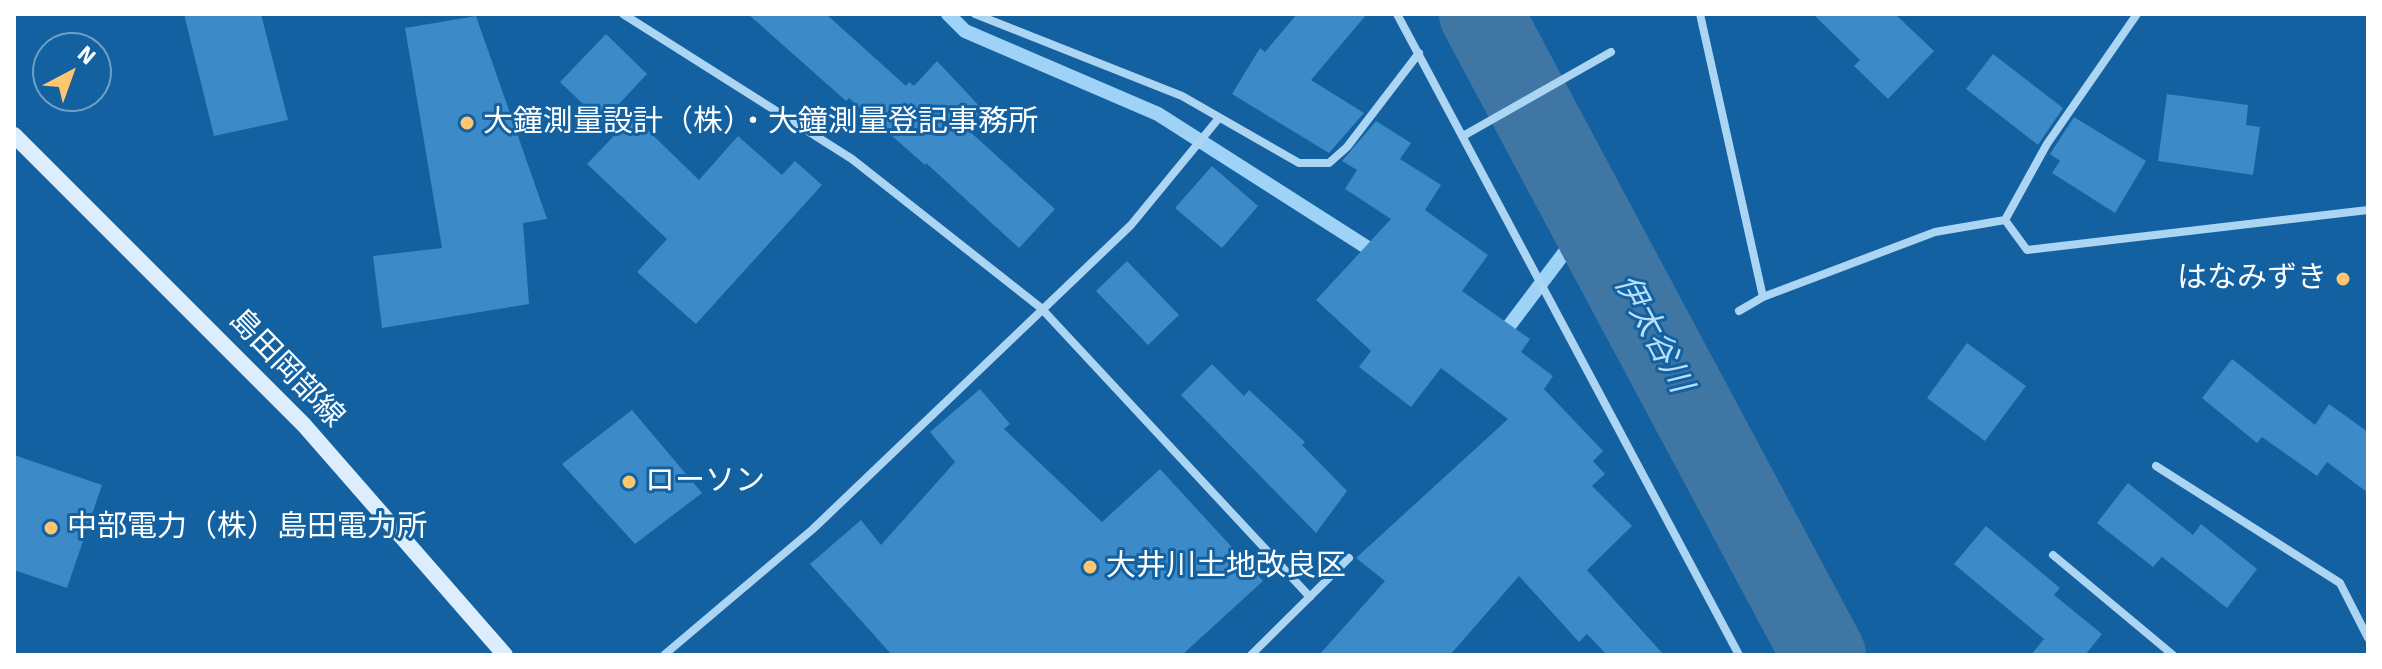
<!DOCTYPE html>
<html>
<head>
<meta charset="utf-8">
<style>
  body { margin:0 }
  #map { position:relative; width:2382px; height:669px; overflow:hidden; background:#1361a0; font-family:Signika,sans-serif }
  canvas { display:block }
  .frame { position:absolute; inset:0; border:16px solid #fff; pointer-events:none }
  .north { position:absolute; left:32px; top:32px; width:80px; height:80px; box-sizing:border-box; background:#1361a0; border:2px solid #71a0c6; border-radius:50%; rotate:41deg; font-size:22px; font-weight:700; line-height:32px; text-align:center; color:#fff }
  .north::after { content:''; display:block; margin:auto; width:28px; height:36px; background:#ffc56f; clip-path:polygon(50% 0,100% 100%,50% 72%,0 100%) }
</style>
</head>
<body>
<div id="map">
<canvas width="2382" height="669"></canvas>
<div class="frame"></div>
<div class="north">N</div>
</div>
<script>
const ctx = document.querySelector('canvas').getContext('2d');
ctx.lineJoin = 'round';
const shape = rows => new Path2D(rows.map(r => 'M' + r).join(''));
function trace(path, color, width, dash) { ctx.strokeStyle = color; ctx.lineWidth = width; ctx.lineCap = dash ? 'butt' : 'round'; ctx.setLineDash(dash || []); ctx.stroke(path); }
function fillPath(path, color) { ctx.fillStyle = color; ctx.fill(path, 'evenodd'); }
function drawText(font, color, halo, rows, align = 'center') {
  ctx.font = font + ' Signika,"Noto Sans JP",sans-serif'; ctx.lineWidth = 6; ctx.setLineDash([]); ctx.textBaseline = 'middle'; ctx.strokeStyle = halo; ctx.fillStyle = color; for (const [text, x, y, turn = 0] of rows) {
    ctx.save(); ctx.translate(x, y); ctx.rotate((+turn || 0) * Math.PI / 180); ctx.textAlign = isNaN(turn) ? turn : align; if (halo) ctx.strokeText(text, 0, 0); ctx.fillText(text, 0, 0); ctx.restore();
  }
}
const stream = shape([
  [948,14,965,31,1158,114,1382,257],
  [1497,331,1503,334,1592,216]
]);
const river = shape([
  [1481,14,1824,655]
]);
const building = shape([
  [184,14,261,14,288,120,214,136],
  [748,14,826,14,906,86,909,82,914,86,937,61,983,110,966,128,1055,209,1019,248,926,163,925,165,849,98,846,101],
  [1297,14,1367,14,1311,80,1364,113,1329,153,1232,94,1260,48,1265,52],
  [1813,14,1895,14,1934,51,1888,99,1854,66,1860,60],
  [476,16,547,219,523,223,529,304,382,328,373,256,442,248,405,28],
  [606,34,647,74,602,122,560,82],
  [1993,54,2063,108,2038,145,1966,89],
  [2167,94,2248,105,2246,125,2260,127,2253,175,2158,161],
  [633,116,699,180,738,136,782,175,795,161,822,185,696,324,637,272,667,239,587,164],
  [2074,117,2146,161,2115,213,2052,173,2060,161,2050,154],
  [1376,121,1411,143,1400,159,1441,185,1425,210,1488,255,1462,291,1530,339,1521,352,1553,376,1544,389,1603,451,1593,461,1605,474,1592,486,1632,526,1587,570,1664,655,1607,655,1587,634,1579,642,1519,576,1450,655,1319,655,1385,581,1356,558,1508,419,1441,368,1411,407,1359,367,1371,351,1316,300,1391,219,1345,189,1357,170,1342,161],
  [1212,166,1258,206,1222,248,1175,208],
  [1127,261,1179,315,1148,345,1096,291],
  [1967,343,2026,386,1985,441,1927,398],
  [2232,359,2315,425,2329,404,2368,432,2368,493,2327,462,2317,476,2262,437,2257,443,2202,398],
  [1212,364,1244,396,1249,390,1305,442,1302,445,1347,491,1316,533,1181,395],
  [980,389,1010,424,1004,429,1102,522,1160,469,1263,581,1182,655,892,655,810,564,861,520,881,545,955,462,930,432],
  [632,410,702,493,635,544,562,464],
  [14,455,102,485,67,588,14,570],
  [2128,483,2193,535,2201,524,2257,569,2227,608,2162,557,2153,567,2097,523],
  [1986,526,2060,588,2054,595,2102,634,2085,655,2031,655,2044,639,1954,564]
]);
const minor = shape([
  [623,14,852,159,1041,308,1310,597],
  [975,14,1182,96,1299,163,1329,163,1347,147,1419,53],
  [1397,14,1739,655],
  [1700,14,1763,297],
  [1463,136,1611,52],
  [2005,220,2047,144,2137,14],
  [1739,311,1763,297,1935,232,2005,220,2027,250,2368,210],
  [2156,466,2340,583,2368,638],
  [2053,555,2173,655],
  [664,655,813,529,1131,225,1219,118],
  [1251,655,1349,558]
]);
const secondary = shape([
  [14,135,304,425,505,655]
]);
const markers = [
  [467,123,8,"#ffc56f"],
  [2343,279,8,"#ffc56f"],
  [629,482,8,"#ffc56f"],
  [51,528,8,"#ffc56f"],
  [1090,567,8,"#ffc56f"]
];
const poiNames = [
  ["大鐘測量設計（株）・大鐘測量登記事務所",483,123],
  ["はなみずき",2327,279,"right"],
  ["ローソン",645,482],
  ["中部電力（株）島田電力所",67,528],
  ["大井川土地改良区",1106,567]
];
const streetNames = [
  ["島田岡部線",286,369,46]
];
const waterNames = [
  ["伊太谷川",1652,334,62]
];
trace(stream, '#9ed2f7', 14);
trace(river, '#4076a3', 84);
fillPath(building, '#3c8ac7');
trace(minor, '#acd5f4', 8);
trace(secondary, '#dceefd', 16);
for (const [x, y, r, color] of markers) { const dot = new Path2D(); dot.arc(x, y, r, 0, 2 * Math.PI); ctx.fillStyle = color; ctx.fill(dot); trace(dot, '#1361a0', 3); }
drawText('30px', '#fff', '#1361a0', poiNames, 'left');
drawText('30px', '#fff', '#1361a0', streetNames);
drawText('italic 32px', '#b9defb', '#1361a0', waterNames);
</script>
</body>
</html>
